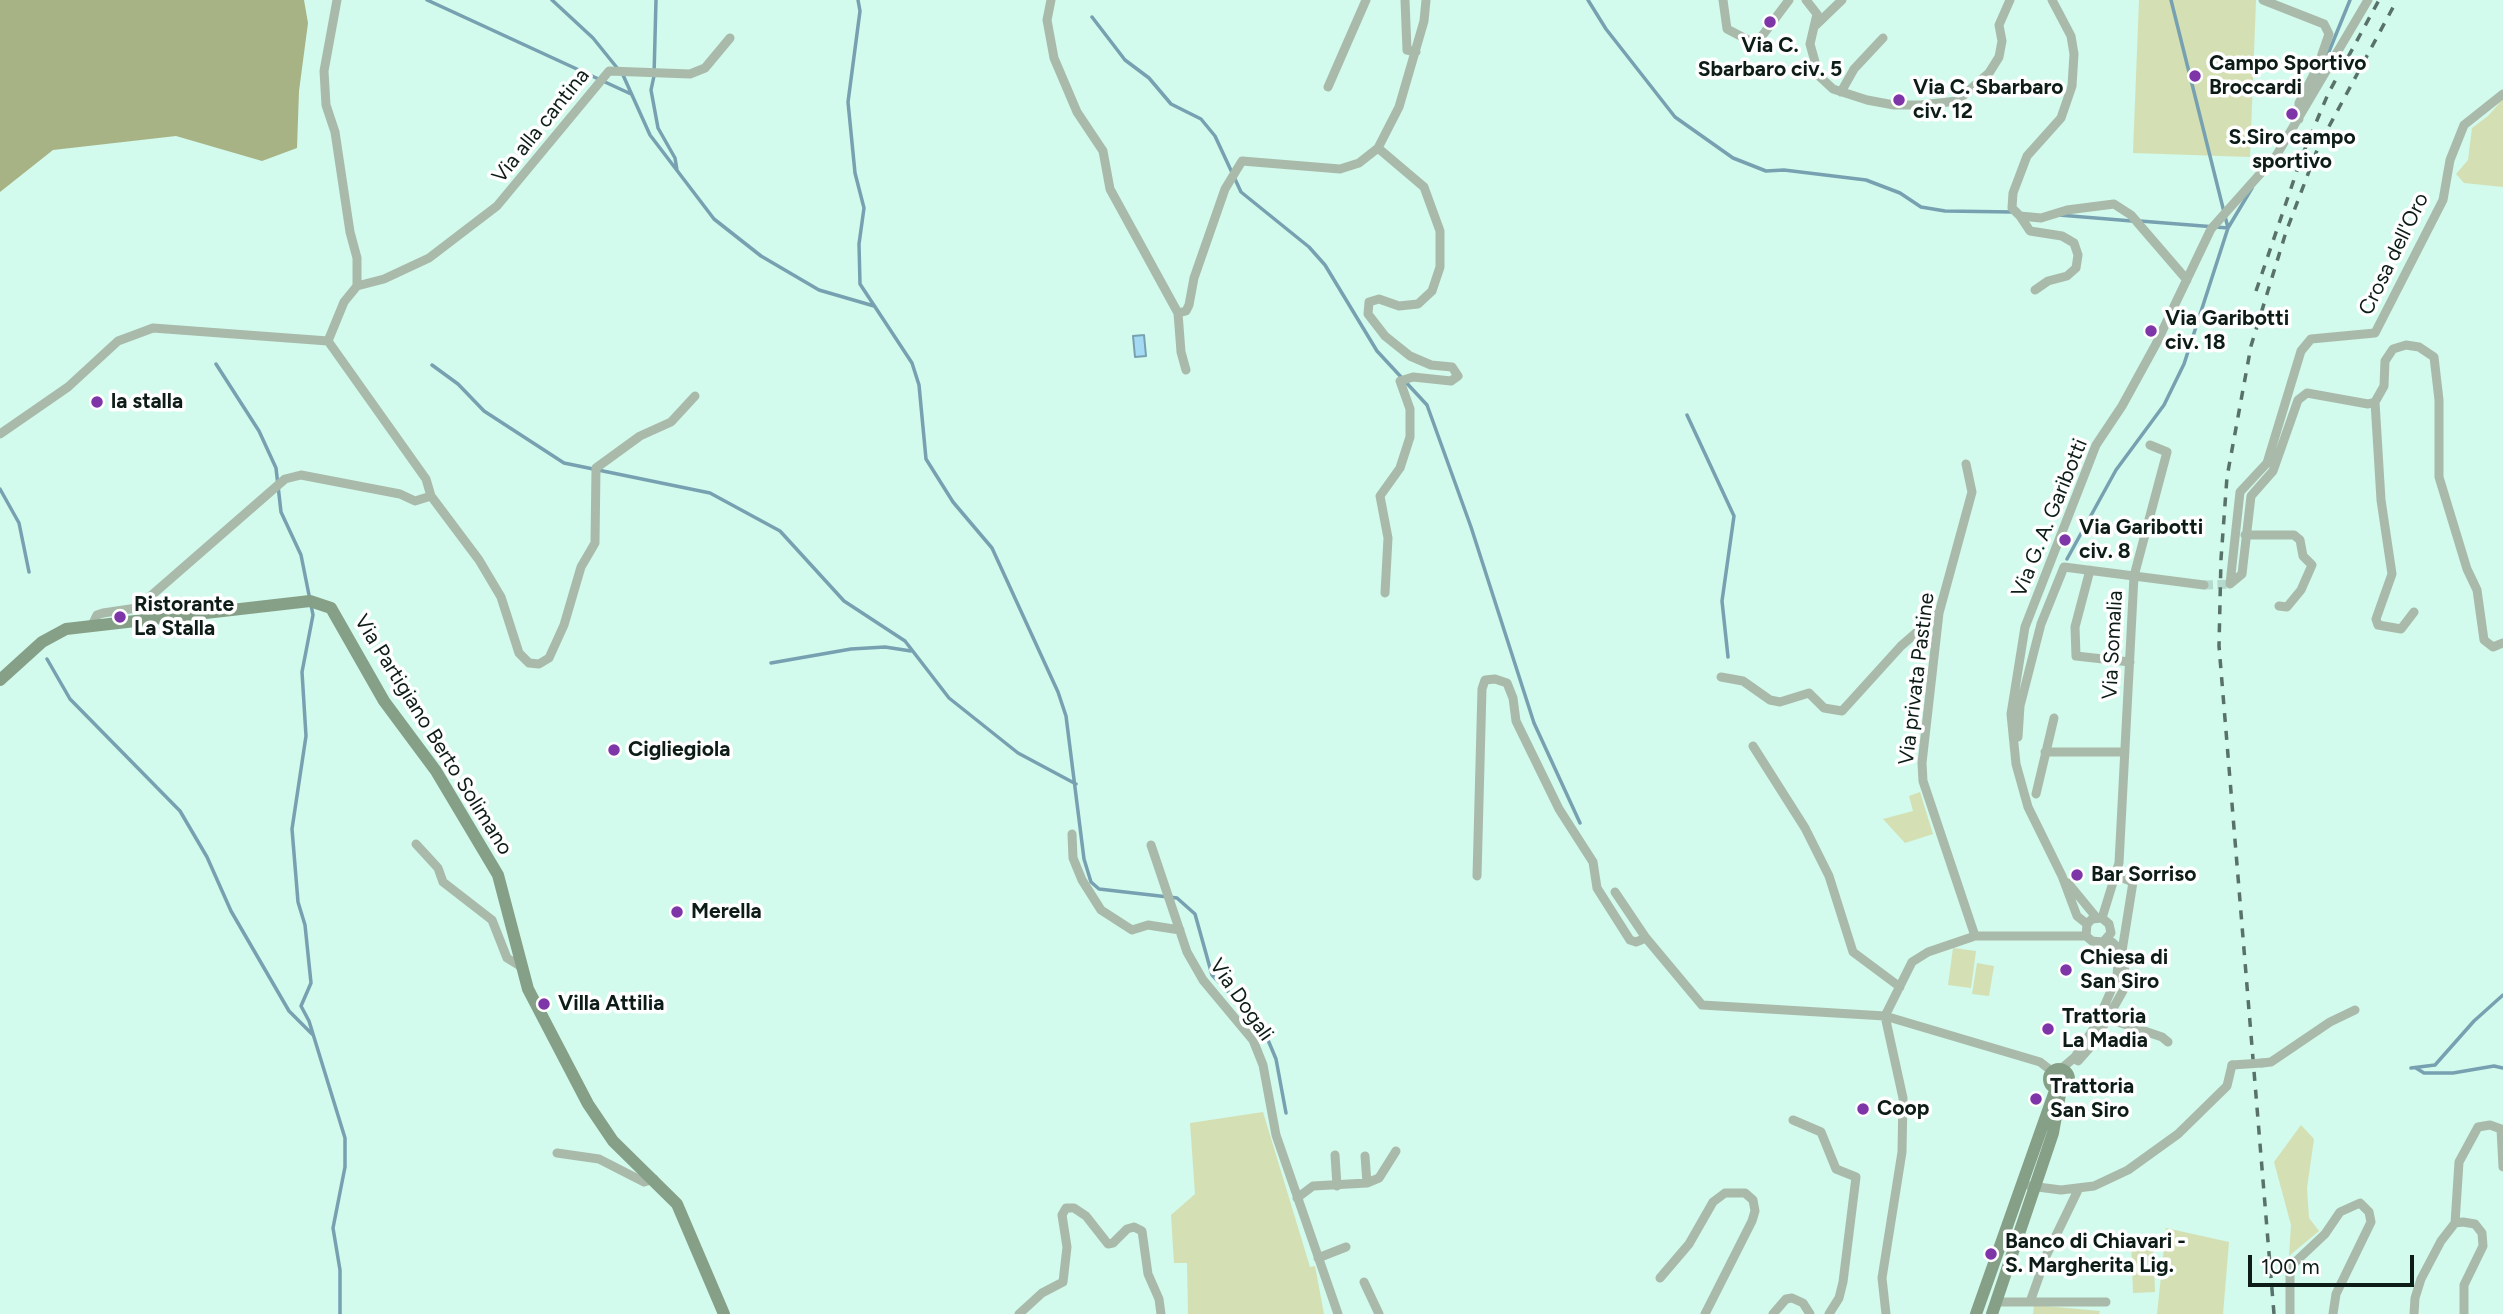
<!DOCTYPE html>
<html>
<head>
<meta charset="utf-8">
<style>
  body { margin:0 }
  #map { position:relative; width:2503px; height:1314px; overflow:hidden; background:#d2faed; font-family:Figtree,sans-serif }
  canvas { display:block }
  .scale { position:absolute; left:2248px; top:1255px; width:166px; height:32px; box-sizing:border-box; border:4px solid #0d1c17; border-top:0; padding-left:9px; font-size:21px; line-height:24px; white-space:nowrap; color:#0d1c17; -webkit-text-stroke:5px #fff; paint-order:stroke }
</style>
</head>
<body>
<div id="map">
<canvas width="2503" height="1314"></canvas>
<div class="scale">100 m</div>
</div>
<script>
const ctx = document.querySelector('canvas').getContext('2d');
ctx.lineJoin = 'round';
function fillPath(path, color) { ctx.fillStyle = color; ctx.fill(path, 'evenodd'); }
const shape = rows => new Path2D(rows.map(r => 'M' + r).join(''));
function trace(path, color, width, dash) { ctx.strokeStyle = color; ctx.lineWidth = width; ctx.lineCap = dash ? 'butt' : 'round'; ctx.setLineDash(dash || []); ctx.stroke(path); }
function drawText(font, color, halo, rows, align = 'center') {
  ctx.font = font + ' Figtree,sans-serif'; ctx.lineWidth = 7; ctx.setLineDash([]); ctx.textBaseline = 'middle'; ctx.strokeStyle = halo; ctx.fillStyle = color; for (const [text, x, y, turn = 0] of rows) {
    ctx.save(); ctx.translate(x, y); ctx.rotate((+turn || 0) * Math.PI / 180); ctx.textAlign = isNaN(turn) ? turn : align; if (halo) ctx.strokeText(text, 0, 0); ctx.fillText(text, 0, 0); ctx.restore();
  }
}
const green = shape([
  [2139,0,2256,0,2250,157,2133,153],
  [2503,99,2503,187,2464,183,2456,174,2468,160,2472,128,2488,116],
  [1920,792,1933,834,1905,843,1883,819,1913,811,1909,796],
  [1953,948,1976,951,1971,988,1948,985],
  [1977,963,1994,966,1989,996,1972,994],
  [1263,1112,1310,1267,1315,1266,1324,1314,1188,1314,1187,1263,1174,1263,1171,1215,1195,1194,1190,1123],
  [2301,1125,2314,1139,2307,1188,2309,1218,2319,1231,2289,1256,2291,1225,2274,1162],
  [2166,1228,2229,1242,2223,1314,2157,1314],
  [2153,1235,2155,1292,2133,1293,2131,1236],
  [2034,1305,2100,1311,2099,1314,2033,1314]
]);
const forest = shape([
  [0,0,304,0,308,23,299,91,297,148,262,161,176,136,53,150,0,192]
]);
const water = shape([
  [1144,335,1146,356,1135,357,1133,336,1144,335]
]);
const stream = shape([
  [427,0,631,94],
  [552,0,593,38,618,69],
  [656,0,654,76,651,90,658,128,675,158,677,170],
  [858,0,860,11,848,102,855,173,864,208,859,244,860,284,912,363,919,385,926,459,953,502,992,548,1058,692,1066,716,1084,859,1091,882,1099,889,1177,898,1195,914,1212,975,1254,1018,1268,1040,1276,1059,1286,1113],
  [1588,0,1606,29,1675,117,1733,158,1766,171,1784,170,1866,180,1900,193,1921,207,1945,211,2013,212],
  [2171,0,2228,228],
  [1092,17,1125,60,1149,78,1171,104,1201,119,1215,136,1241,192,1309,247,1325,265,1377,351,1427,405,1471,527,1534,723,1580,823],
  [623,75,650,135,714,219,761,256,819,290,874,306],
  [2319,76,2350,0],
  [2059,215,2132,221],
  [2140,221,2228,228],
  [216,364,259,431,276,468,281,512,301,555,313,615,302,672,306,736,292,829,298,902,305,925,311,983,301,1006,309,1021,345,1138,345,1167,333,1228,340,1270,340,1314],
  [432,365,458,384,484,411,564,463,710,493,780,531,844,601,905,641,949,698,1018,753,1076,784],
  [1687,415,1734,516,1722,601,1728,657],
  [0,489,19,523,29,572],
  [2067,559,2116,470,2164,405,2184,364,2228,228,2252,188],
  [47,659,70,699,180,811,207,857,231,911,289,1011,312,1034],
  [771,663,851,649,885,647,911,651],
  [2411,1068,2435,1065,2474,1021,2503,995],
  [2416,1068,2424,1073,2453,1073,2494,1066,2503,1068]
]);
const streetTunnel = shape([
  [2204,585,2230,584]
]);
const street = shape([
  [337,0,324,71,326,105,335,132,350,232,357,258,357,286],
  [1051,0,1047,20,1054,58,1077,112,1103,151,1110,189,1178,313,1181,352,1186,370],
  [1405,0,1407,50,1416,52],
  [1723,0,1727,29,1750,41,1759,40,1789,0],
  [1806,0,1817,14,1810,44,1819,76,1833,89,1867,100,1894,105,1921,105,1957,101,1989,73,1999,57,2002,41,1999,25,2010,0],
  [2052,0,2071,36,2074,54,2072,86,2061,118,2027,156,2013,193,2012,208,2020,216,2041,218,2067,210,2114,204,2131,215,2187,280],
  [2263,0,2324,24,2329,34,2318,66,2299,103,2299,119],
  [1816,25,1842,0],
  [1328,87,1366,0],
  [1841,92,1854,69,1883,38],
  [1378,148,1424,187,1440,231,1440,267,1432,291,1418,304,1399,306,1379,299,1369,302,1368,314,1385,336,1410,356,1431,365,1452,367,1458,376,1451,381,1413,377,1400,381,1410,409,1410,437,1400,468,1380,496,1388,538,1385,593],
  [2020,216,2030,231,2062,236,2074,243,2078,255,2076,268,2067,276,2048,281,2035,290],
  [1178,313,1186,311,1189,305,1194,278,1225,189,1242,161,1340,169,1359,163,1378,148,1399,107,1424,21,1426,0],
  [328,341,344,302,357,286,384,279,429,258,497,206,609,71,690,74,705,68,730,38],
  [2375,402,2381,500,2392,574,2376,619,2378,625,2401,629,2414,612],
  [0,434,68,387,118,341,153,328,328,341,426,479,431,496,479,560,501,597,519,653,529,663,539,664,549,658,564,625,581,567,595,543,596,468,640,436,671,422,695,396],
  [1966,464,1972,492,1939,613,1922,763,1923,781,1975,936],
  [2245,535,2294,535,2300,540,2303,556,2312,565,2301,590,2287,607,2279,606],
  [2090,570,2075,627,2076,656,2130,662],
  [2230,584,2242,574,2251,496,2273,471,2298,400,2307,393,2368,404,2375,402,2384,386,2385,361,2393,349,2406,345,2419,347,2434,357,2439,400,2439,477,2467,569,2477,590,2484,640,2493,647,2503,643],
  [2230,584,2240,492,2267,463,2301,351,2311,339,2375,333,2443,200,2450,160,2464,125,2503,94],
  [92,625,97,615,103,613,137,608,285,479,301,475,400,494,415,501,431,496],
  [1721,677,1743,681,1770,700,1780,702,1809,693,1824,708,1842,711,1901,646,1939,613],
  [2018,737,2020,706,2041,624,2064,567,2204,585],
  [1753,746,1805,828,1829,876,1853,952,1900,987],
  [2045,752,2125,752],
  [2036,794,2054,718],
  [1072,834,1073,858,1082,880,1101,910,1132,930,1148,925,1180,930],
  [416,844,438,868,443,882,492,920,507,958,520,966],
  [1151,845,1187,952,1203,980,1253,1040,1263,1065,1276,1135,1338,1314],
  [2115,875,2133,882,2122,951],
  [1477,876,1482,689,1485,680,1495,679,1507,683,1513,698,1516,721,1559,809,1593,862,1597,888,1630,940,1636,942,1646,938],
  [2068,883,2096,917],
  [1615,892,1646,938,1702,1005,1885,1016,2040,1062,2053,1072],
  [2102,918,2119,863,2134,576,2167,452,2150,445],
  [2087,924,2077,916,2062,876,2028,807,2016,764,2011,714,2025,627,2096,445,2122,406,2156,344,2211,229,2276,156,2368,0],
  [2109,1019,2162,1037,2168,1042],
  [2078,1061,2093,1044,2124,989,2125,954,2112,942],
  [2262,1063,2271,1062,2330,1022,2355,1010],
  [2061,1069,2075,1057,2096,1025,2117,977,2118,961,2113,950,2103,942,2092,941,2086,936,2087,924,2092,919,2102,918,2109,924,2111,933,2103,942],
  [1793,1120,1821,1132,1836,1169,1856,1177,1843,1282,1839,1298,1829,1314],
  [557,1153,599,1159,644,1182,654,1179],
  [1335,1155,1337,1186],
  [1367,1183,1379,1178,1396,1151],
  [2030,1186,2061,1190,2094,1186,2128,1170,2178,1134,2227,1086,2232,1065],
  [1297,1198,1313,1186,1367,1183,1365,1156],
  [2455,1223,2459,1162,2478,1127,2490,1125,2501,1129,2503,1167],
  [1318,1258,1346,1247],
  [1660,1278,1689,1244,1713,1202,1725,1193,1745,1193,1753,1200,1755,1211,1752,1221,1705,1314],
  [1364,1282,1379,1314],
  [1996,1302,2106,1302],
  [2030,1302,2047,1254,2079,1188],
  [1019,1314,1042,1293,1063,1282,1067,1247,1062,1215,1066,1208,1074,1208,1086,1216,1108,1244,1113,1243,1127,1229,1134,1227,1142,1231,1148,1274,1159,1299,1161,1314],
  [1773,1314,1786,1299,1792,1298,1803,1303,1810,1314],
  [1886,1314,1882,1278,1902,1152,1903,1098,1885,1016,1912,962,1928,952,1975,936,2086,936],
  [2290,1314,2290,1267,2325,1234,2340,1212,2360,1203,2369,1212,2371,1222,2336,1294,2333,1314],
  [2414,1314,2415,1298,2421,1279,2441,1241,2455,1223,2463,1222,2475,1224,2482,1233,2483,1246,2464,1285,2464,1314]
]);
const secondary = shape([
  [0,680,42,642,66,629,310,601,331,608,384,701,436,771,498,875,528,989,588,1104,613,1141,677,1204,724,1314],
  '2049 1079a10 10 0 1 1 20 0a10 10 0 1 1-20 0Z',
  [1976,1314,2056,1088],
  [1992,1314,2053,1133,2061,1089]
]);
const rail = shape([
  [2256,291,2302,156,2328,94,2379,0],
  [2274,1314,2219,646,2221,559,2227,477,2251,346,2286,232,2319,145,2397,0]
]);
const streetBridge = shape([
  [2232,1065,2262,1063]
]);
const markers = [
  [1770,22,7,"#7d35a8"],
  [2195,76,7,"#7d35a8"],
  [1899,100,7,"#7d35a8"],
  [2292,114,7,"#7d35a8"],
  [2151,331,7,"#7d35a8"],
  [97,402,7,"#7d35a8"],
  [2065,540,7,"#7d35a8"],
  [120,617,7,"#7d35a8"],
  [614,750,7,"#7d35a8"],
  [2077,875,7,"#7d35a8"],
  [677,912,7,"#7d35a8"],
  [2066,970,7,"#7d35a8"],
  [544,1004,7,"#7d35a8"],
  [2048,1029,7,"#7d35a8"],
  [2036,1099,7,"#7d35a8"],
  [1863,1109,7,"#7d35a8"],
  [1991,1254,7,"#7d35a8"]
];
const poiNames = [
  ["Via C.",1770,46,"center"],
  ["Sbarbaro civ. 5",1770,70,"center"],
  ["Campo Sportivo",2209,64],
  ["Broccardi",2209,88],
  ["Via C. Sbarbaro",1913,88],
  ["civ. 12",1913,112],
  ["S.Siro campo",2292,138,"center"],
  ["sportivo",2292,162,"center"],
  ["Via Garibotti",2165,319],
  ["civ. 18",2165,343],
  ["la stalla",111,402],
  ["Via Garibotti",2079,528],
  ["civ. 8",2079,552],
  ["Ristorante",134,605],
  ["La Stalla",134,629],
  ["Cigliegiola",628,750],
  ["Bar Sorriso",2091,875],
  ["Merella",691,912],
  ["Chiesa di",2080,958],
  ["San Siro",2080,982],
  ["Villa Attilia",558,1004],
  ["Trattoria",2062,1017],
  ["La Madia",2062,1041],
  ["Trattoria",2050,1087],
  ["San Siro",2050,1111],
  ["Coop",1877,1109],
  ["Banco di Chiavari -",2005,1242],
  ["S. Margherita Lig.",2005,1266]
];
const streetNames = [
  ["Via alla cantina",541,126,-51],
  ["Crosa dell'Oro",2394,254,-64],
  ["Via G. A. Garibotti",2050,518,-68],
  ["Via Somalia",2113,645,-87],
  ["Via privata Pastine",1917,679,-83],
  ["Via Partigiano Berto Solimano",433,735,58],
  ["Via Dogali",1241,1000,55]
];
fillPath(green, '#d4e0b3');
fillPath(forest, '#a7b385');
fillPath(water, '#a4daf3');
trace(water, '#77a1b1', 2);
trace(stream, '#77a1b1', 3.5);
trace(streetTunnel, '#b4d9cd', 9, [9, 4.5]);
trace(street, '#a9baaa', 9);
trace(secondary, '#86a088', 12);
trace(rail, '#587169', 3.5, [9, 9]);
trace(streetBridge, '#a9baaa', 9);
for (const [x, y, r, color] of markers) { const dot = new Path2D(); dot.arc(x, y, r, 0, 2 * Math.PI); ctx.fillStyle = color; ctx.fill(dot); trace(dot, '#fff', 2.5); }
drawText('bold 21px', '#0d1c17', '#fff', poiNames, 'left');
drawText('21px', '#0d1c17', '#fff', streetNames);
</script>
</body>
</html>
